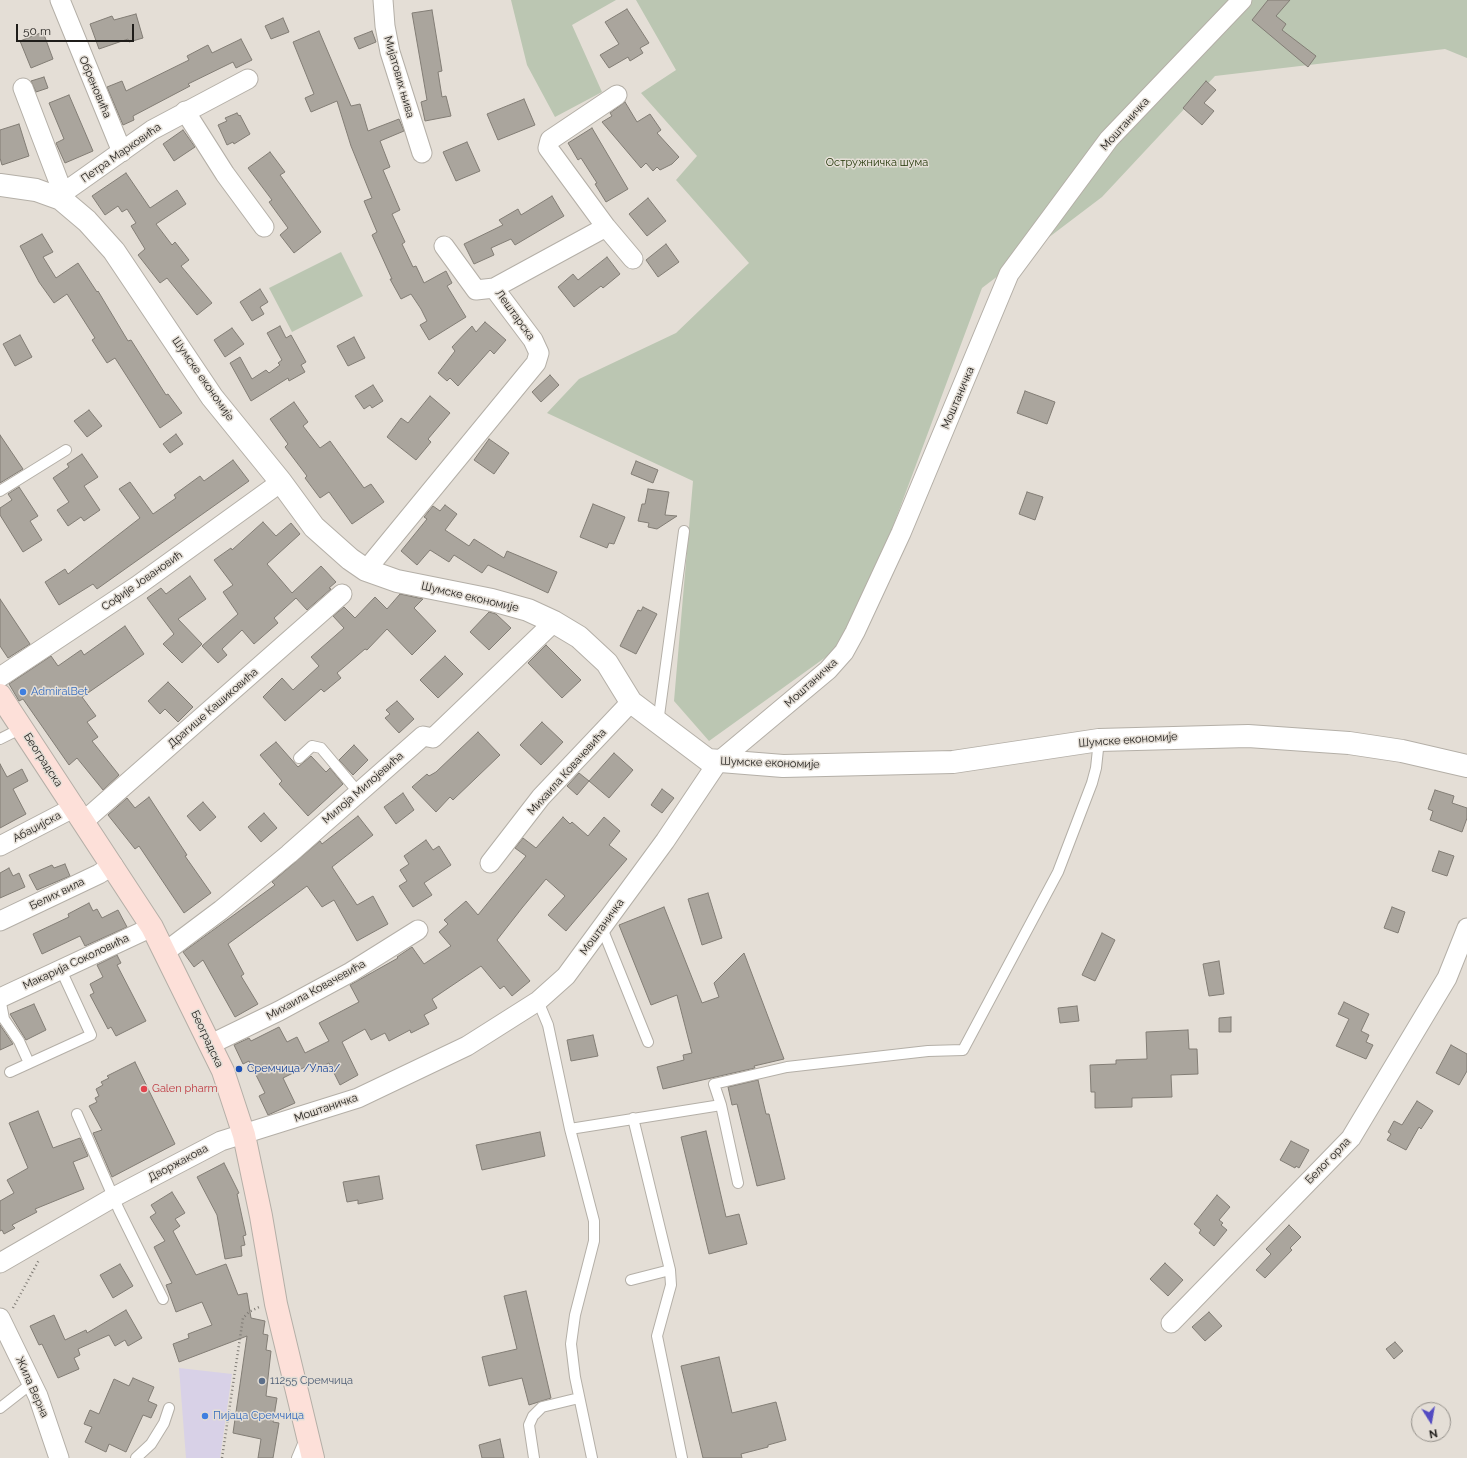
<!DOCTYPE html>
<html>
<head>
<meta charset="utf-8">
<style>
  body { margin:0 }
  #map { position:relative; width:1467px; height:1458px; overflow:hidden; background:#e4ded6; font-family:Raleway,sans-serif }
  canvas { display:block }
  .north { position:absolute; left:1411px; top:1402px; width:40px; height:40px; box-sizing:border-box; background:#e4ded6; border:1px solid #95918b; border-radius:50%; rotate:169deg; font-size:11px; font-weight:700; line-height:16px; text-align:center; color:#1f1d1a }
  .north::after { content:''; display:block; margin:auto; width:14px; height:18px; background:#534bc2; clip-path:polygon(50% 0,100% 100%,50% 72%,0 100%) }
  .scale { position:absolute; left:16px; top:24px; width:118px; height:18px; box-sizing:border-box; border:2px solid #1f1d1a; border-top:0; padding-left:5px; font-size:12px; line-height:14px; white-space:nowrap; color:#1f1d1a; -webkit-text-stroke:3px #e4ded6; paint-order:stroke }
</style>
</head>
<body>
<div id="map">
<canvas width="1467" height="1458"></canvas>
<div class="north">N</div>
<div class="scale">50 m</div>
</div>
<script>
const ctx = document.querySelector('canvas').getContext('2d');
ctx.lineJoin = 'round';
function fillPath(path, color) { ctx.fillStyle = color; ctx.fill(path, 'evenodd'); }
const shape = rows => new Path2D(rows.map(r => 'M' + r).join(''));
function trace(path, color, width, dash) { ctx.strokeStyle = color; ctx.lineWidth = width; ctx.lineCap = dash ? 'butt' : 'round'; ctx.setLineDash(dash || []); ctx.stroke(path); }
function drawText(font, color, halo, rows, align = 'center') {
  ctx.font = font + ' Raleway,sans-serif'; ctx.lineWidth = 3; ctx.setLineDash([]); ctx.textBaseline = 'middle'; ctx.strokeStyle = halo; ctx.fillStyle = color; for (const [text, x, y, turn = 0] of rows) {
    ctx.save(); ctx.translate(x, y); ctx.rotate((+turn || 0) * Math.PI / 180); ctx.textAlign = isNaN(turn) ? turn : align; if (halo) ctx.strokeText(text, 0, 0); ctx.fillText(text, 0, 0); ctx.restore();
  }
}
const commercial = shape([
  [179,1368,232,1374,220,1458,186,1458]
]);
const green = shape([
  [511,0,616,0,572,25,602,92,555,117,527,65],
  [636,0,1467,0,1467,58,1445,49,1215,76,1102,197,982,288,851,639,709,741,674,701,693,481,547,413,579,379,676,333,749,263,676,180,697,156,641,93,676,70],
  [341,252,363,296,292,332,269,288]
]);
const building = shape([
  [1268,0,1290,0,1276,16,1286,24,1282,30,1316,56,1308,67,1252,20,1268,0],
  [627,9,649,43,640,48,643,53,630,61,628,57,609,68,600,55,619,44,605,22,627,9],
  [432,10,442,71,438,72,442,97,446,96,451,116,425,121,421,102,427,100,412,13,432,10],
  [136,14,143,38,129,42,128,39,99,49,90,24,112,16,114,20,136,14],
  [283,18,289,32,271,39,265,26,283,18],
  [319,31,351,106,360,104,368,131,399,119,402,126,404,131,380,141,390,167,383,170,400,210,392,214,405,242,402,244,413,267,416,266,424,283,446,271,452,283,447,286,466,317,429,340,420,325,427,321,421,309,411,294,401,299,390,279,392,279,372,235,377,232,364,201,372,198,351,146,337,101,311,112,305,98,314,94,293,42,319,31],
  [372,31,376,42,359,49,354,38,372,31],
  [43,32,53,59,31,68,20,41,43,32],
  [241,39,252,60,236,68,233,62,188,84,190,86,133,116,134,120,123,125,107,87,122,81,126,91,189,60,187,56,208,45,212,53,241,39],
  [44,77,48,88,36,92,31,81,44,77],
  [1206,81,1216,90,1204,103,1214,111,1202,125,1183,108,1206,81],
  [69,95,93,151,65,163,56,143,64,139,49,103,69,95],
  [524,99,535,125,498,140,487,114,524,99],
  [625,102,637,122,650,114,661,130,657,133,679,157,672,164,660,170,657,167,653,171,646,163,641,168,602,122,612,116,610,113,625,102],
  [237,113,239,116,240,115,250,134,234,144,233,142,227,145,218,125,227,121,225,118,237,113],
  [19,124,29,156,2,165,0,158,0,130,19,124],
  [592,128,628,189,606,202,595,184,597,183,581,158,578,160,568,143,592,128],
  [183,130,195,147,174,161,163,144,183,130],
  [467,142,480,171,456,181,443,152,467,142],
  [270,152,285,172,280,175,321,232,294,253,280,235,288,228,269,202,272,200,248,168,270,152],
  [126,173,150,208,177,190,186,204,156,224,172,245,175,242,189,260,181,266,212,303,197,315,167,278,160,283,138,255,145,249,131,226,136,223,127,209,122,212,118,206,105,215,92,196,126,173],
  [552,196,564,216,515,245,511,239,491,248,494,255,474,264,464,244,503,225,499,220,518,209,521,215,552,196],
  [648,198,666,221,647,236,629,214,648,198],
  [42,234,53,252,43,257,56,278,78,263,97,292,98,291,128,341,131,340,166,395,168,394,182,413,160,428,115,358,107,363,92,340,95,338,67,294,54,303,39,282,20,246,42,234],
  [666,244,679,262,658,277,646,260,666,244],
  [607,257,620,274,603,288,601,286,574,307,558,287,573,274,578,280,607,257],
  [260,289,268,302,260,307,264,314,252,321,240,302,260,289],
  [485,322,506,340,494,354,490,350,458,386,450,378,447,381,438,373,455,351,452,347,472,326,476,332,485,322],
  [280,326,286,338,291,335,306,362,301,365,305,372,289,381,288,378,251,401,230,363,240,357,252,379,266,370,269,373,280,365,278,363,282,360,267,333,280,326],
  [232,328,244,344,225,357,214,340,232,328],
  [20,335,32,357,15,366,3,344,20,335],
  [354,337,365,358,348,366,337,346,354,337],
  [550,375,559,385,541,402,532,392,550,375],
  [373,385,383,401,372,408,370,405,364,409,355,396,373,385],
  [1025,391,1055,402,1047,424,1017,413,1025,391],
  [430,396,450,413,428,439,431,442,416,460,387,437,401,418,408,423,430,396],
  [294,402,308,422,303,426,320,448,330,441,364,488,371,484,384,502,352,524,329,492,320,498,305,478,307,476,285,447,288,444,270,419,294,402],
  [89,410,102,426,87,437,74,421,89,410],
  [176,434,183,444,170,453,163,444,176,434],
  [0,435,23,469,0,483,0,435],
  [489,439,509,453,494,474,474,460,489,439],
  [82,454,98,477,84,486,100,510,84,521,81,517,68,526,57,510,69,502,53,478,69,467,67,464,82,454],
  [233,460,249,481,97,589,93,584,59,605,45,582,65,569,68,574,140,518,119,489,130,482,153,514,176,498,174,495,200,476,204,481,233,460],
  [636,461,658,470,653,483,631,474,636,461],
  [19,487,38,516,30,521,42,540,23,552,0,515,0,508,12,500,8,494,19,487],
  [648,489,669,492,665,515,677,516,657,529,648,527,649,523,638,521,642,504,645,504,648,489],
  [1027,492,1043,497,1035,520,1019,514,1027,492],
  [593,504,625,517,614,544,609,543,607,548,580,537,593,504],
  [445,505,457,514,445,530,469,546,474,539,504,558,507,551,557,572,548,593,488,565,482,573,454,555,449,562,430,550,417,565,401,551,427,519,424,517,433,506,440,511,445,505],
  [263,522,276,536,291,523,300,534,267,564,292,593,321,566,336,582,329,588,331,589,307,610,296,598,274,618,278,623,254,644,242,630,222,649,227,655,218,663,202,646,238,614,223,592,233,585,214,560,231,548,232,550,263,522],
  [190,576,206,599,178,619,202,644,182,663,163,644,174,634,147,598,161,588,166,594,190,576],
  [400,594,423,599,414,608,436,631,412,655,387,629,367,650,365,649,337,673,341,678,324,692,321,689,285,721,263,697,282,678,293,690,319,666,311,657,344,628,333,616,344,607,355,618,375,597,387,609,400,594],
  [0,599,30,644,8,658,0,646,0,599],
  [643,607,657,614,636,654,620,646,638,610,641,611,643,607],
  [489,612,496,614,511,628,489,650,470,632,489,612],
  [125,626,144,654,82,697,96,716,87,722,98,737,92,741,119,775,103,790,77,758,69,765,23,699,19,701,9,684,51,656,58,666,81,650,84,655,125,626],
  [546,645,581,680,562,698,528,663,546,645],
  [445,656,463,674,438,698,420,680,445,656],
  [168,682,193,707,178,722,165,709,160,714,148,701,168,682],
  [397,701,414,719,399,733,385,718,390,714,386,710,397,701],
  [542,722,563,742,541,765,520,745,542,722],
  [478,732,500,755,453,800,450,797,436,812,412,787,427,774,429,776,436,772,478,732],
  [276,742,298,767,311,756,326,772,330,768,343,784,308,816,279,784,282,781,260,755,276,742],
  [354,745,368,760,353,775,339,760,354,745],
  [614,753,633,770,609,798,589,781,577,795,567,786,579,773,589,781,614,753],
  [0,764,7,777,22,769,28,781,13,789,26,814,0,828,0,764],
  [662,789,674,798,662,813,651,805,662,789],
  [1435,790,1454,796,1452,803,1467,808,1467,818,1462,832,1430,820,1433,811,1428,809,1435,790],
  [403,793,414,810,396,824,384,807,403,793],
  [149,797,187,855,185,856,211,893,184,913,139,846,135,849,108,815,127,798,135,808,149,797],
  [203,802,216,817,200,831,187,816,203,802],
  [264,813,277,828,261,842,248,827,264,813],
  [358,816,373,835,332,867,357,905,373,896,388,924,357,941,334,900,322,907,307,886,228,944,244,974,241,976,258,1004,235,1017,203,960,194,967,183,952,275,885,272,882,320,841,322,844,358,816],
  [563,817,570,824,572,822,588,836,604,817,620,831,609,845,627,859,566,931,548,915,565,896,546,879,522,908,497,940,530,981,512,996,504,986,500,989,481,966,432,999,437,1008,424,1015,429,1024,411,1033,410,1030,389,1041,385,1033,371,1040,365,1029,342,1042,358,1075,340,1085,329,1063,314,1070,311,1064,283,1078,295,1103,268,1115,259,1096,265,1093,249,1061,243,1064,234,1045,249,1038,251,1041,279,1027,287,1042,297,1037,305,1053,329,1041,319,1023,359,1002,350,985,398,958,397,957,412,947,424,964,451,946,439,932,448,924,444,920,466,901,478,915,526,856,515,848,523,838,536,848,563,817],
  [426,840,433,850,439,846,451,865,424,883,432,895,413,907,399,886,407,881,400,870,409,864,404,856,426,840],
  [1439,851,1454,856,1447,876,1432,871,1439,851],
  [65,864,70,876,37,890,29,875,52,865,54,868,65,864],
  [9,868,13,876,19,873,25,887,0,898,0,873,9,868],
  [708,893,722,938,702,945,688,899,708,893],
  [89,903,93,911,97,909,102,918,118,910,127,927,85,946,80,936,42,954,33,934,69,917,68,914,89,903],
  [664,907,702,1003,719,997,714,983,744,953,784,1059,754,1066,755,1068,663,1089,657,1067,684,1060,683,1055,692,1053,677,995,651,1005,619,925,664,907],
  [1392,907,1405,912,1398,933,1384,928,1392,907],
  [1102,933,1115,940,1095,981,1082,975,1102,933],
  [117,955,121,963,117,965,146,1021,116,1036,111,1027,108,1029,90,995,94,993,90,984,103,977,97,965,117,955],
  [1219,961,1224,994,1209,996,1203,964,1219,961],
  [1344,1002,1369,1014,1361,1031,1369,1035,1366,1042,1373,1045,1366,1059,1336,1046,1349,1019,1338,1014,1344,1002],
  [34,1004,46,1030,26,1040,10,1014,34,1004],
  [1077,1006,1079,1021,1060,1023,1058,1008,1077,1006],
  [1231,1017,1231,1032,1219,1032,1219,1018,1231,1017],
  [0,1025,13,1044,0,1050,0,1025],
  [1188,1030,1189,1049,1197,1049,1198,1074,1171,1075,1172,1097,1132,1098,1132,1107,1095,1108,1095,1092,1091,1092,1090,1065,1116,1064,1116,1060,1147,1059,1146,1032,1188,1030],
  [593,1035,598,1056,571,1061,567,1040,593,1035],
  [1451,1045,1467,1054,1467,1071,1459,1085,1436,1073,1451,1045],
  [135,1062,175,1144,112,1177,93,1133,102,1130,89,1106,97,1102,95,1098,99,1096,96,1089,103,1085,101,1082,109,1078,107,1076,135,1062],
  [758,1080,766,1114,769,1114,785,1179,757,1186,737,1104,732,1105,728,1087,758,1080],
  [1417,1101,1433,1111,1421,1129,1419,1127,1406,1150,1387,1140,1391,1134,1388,1132,1394,1121,1402,1125,1417,1101],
  [38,1111,53,1148,80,1138,88,1156,73,1162,84,1189,35,1209,37,1212,12,1225,15,1228,4,1234,2,1230,0,1231,0,1201,14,1193,7,1180,28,1168,9,1123,38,1111],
  [706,1131,726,1217,739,1214,747,1244,709,1254,681,1137,706,1131],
  [540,1132,545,1156,482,1170,476,1145,540,1132],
  [1291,1141,1309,1150,1299,1168,1296,1166,1295,1168,1280,1160,1291,1141],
  [224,1163,239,1193,237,1194,246,1235,243,1236,245,1245,241,1246,242,1256,225,1259,217,1215,197,1177,224,1163],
  [379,1176,383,1199,358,1204,358,1200,347,1202,343,1182,379,1176],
  [172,1192,185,1213,175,1219,180,1226,173,1231,196,1275,226,1264,238,1295,247,1293,251,1318,265,1321,263,1334,268,1335,266,1350,271,1351,266,1396,277,1398,273,1422,279,1423,273,1458,258,1458,261,1439,233,1433,247,1336,179,1362,173,1344,189,1338,188,1334,212,1325,202,1302,176,1312,166,1285,172,1283,154,1247,165,1241,150,1217,156,1213,151,1205,172,1192],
  [1217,1195,1230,1207,1219,1220,1223,1223,1221,1225,1227,1230,1214,1246,1199,1233,1201,1230,1194,1224,1217,1195],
  [1289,1225,1301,1237,1290,1248,1292,1250,1265,1278,1256,1270,1271,1254,1266,1249,1289,1225],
  [1165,1263,1183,1280,1168,1296,1150,1279,1165,1263],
  [120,1264,133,1286,113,1298,100,1275,120,1264],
  [526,1291,551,1398,529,1405,522,1378,489,1386,482,1357,517,1349,504,1296,526,1291],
  [126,1310,142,1338,128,1346,125,1340,115,1346,109,1335,78,1349,80,1355,74,1358,79,1369,58,1378,42,1344,39,1345,30,1326,54,1315,65,1340,86,1330,87,1333,126,1310],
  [1209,1312,1222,1326,1205,1341,1192,1327,1209,1312],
  [1395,1342,1403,1351,1394,1359,1386,1349,1395,1342],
  [719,1357,732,1413,776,1402,786,1440,768,1445,768,1447,741,1454,742,1458,703,1458,681,1366,719,1357],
  [133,1378,154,1387,148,1401,157,1405,151,1418,143,1415,126,1452,109,1444,106,1452,85,1442,92,1427,84,1424,90,1410,99,1414,114,1379,129,1386,133,1378],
  [500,1439,504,1458,482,1458,479,1445,500,1439]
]);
const path = shape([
  [13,1308,39,1260],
  [222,1458,243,1318,249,1312,259,1307]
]);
const service = shape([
  [0,491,66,450],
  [658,723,684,531],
  [0,739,22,728],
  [299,758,312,746,321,748,358,792],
  [602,928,648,1042],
  [0,998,4,1019,19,1041,29,1063],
  [538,1001,548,1025,570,1129,594,1221,594,1241,575,1315,571,1344,575,1377,592,1458],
  [10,1072,91,1035,61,970],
  [721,1105,714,1084,787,1067,928,1051,963,1050,1058,872,1092,783,1096,768,1099,740],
  [77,1114,119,1210,163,1299],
  [633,1118,670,1270,671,1285,657,1336,682,1458],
  [570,1129,721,1105,738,1183],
  [631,1280,670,1270],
  [0,1408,32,1383],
  [136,1458,151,1444,164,1423,169,1408],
  [297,1458,305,1439],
  [534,1458,529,1425,533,1416,542,1407,579,1398]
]);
const minor = shape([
  [60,0,122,152],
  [383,0,385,26,390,52,422,153],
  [23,88,63,193],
  [185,111,225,174,264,227],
  [61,199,63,193,152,130,248,79],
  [606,227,633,259],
  [444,246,476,290,494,288],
  [366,570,536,363,539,353,533,340,494,288,606,227,548,148,550,140,617,95],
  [0,677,137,586,281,482],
  [84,821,342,594],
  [0,846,75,807],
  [490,863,541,797,631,702],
  [0,921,99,874,113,865],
  [165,952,221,910,289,854,423,736,433,738,554,622],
  [0,998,152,927],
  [211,1044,279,1011,351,972,418,930],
  [0,1263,114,1197,221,1141,358,1098,467,1046,538,1001,566,976,665,841,718,762,828,670,844,652,855,632,901,533,1009,274,1109,139,1242,0],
  [0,1318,38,1396,59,1458],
  [1171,1323,1351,1138,1447,978,1467,928]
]);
const tertiary = shape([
  [0,185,36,190,61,199,87,221,114,251,212,397,281,482,314,527,350,559,366,570,397,581,492,600,528,610,554,622,579,637,607,663,631,702,708,760,783,766,953,762,1099,740,1248,736,1349,743,1402,751,1467,766]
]);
const secondary = shape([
  [0,695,152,927,223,1071,244,1135,261,1216,276,1304,313,1458]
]);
const markers = [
  [23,692,4,"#3f7fe0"],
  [239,1069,4,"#1a4fb4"],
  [144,1089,4,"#e0444e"],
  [262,1381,4,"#5c6f8a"],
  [205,1416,4,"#3f7fe0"]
];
const streetNames = [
  ["Мијатових њива",399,77,74],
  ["Обреновића",95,87,67],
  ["Моштаничка",1125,124,-48],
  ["Петра Марковића",121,153,-35],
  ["Лештарска",515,315,54],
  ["Шумске економије",203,379,55],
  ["Моштаничка",958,398,-67],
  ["Софије Јовановић",142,581,-35],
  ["Шумске економије",470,597,13],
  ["Моштаничка",811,683,-42],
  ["Драгише Кашиковића",213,708,-41],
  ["Шумске економије",1128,740,-4],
  ["Београдска",43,760,57],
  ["Шумске економије",770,763,2],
  ["Михаила Ковачевића",567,772,-48],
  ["Милоја Милојевића",363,788,-41],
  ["Абаџијска",37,827,-28],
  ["Белих вила",57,894,-26],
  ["Моштаничка",602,927,-54],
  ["Макарија Соколовића",76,962,-25],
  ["Михаила Ковачевића",316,990,-29],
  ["Београдска",207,1039,65],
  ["Моштаничка",326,1108,-19],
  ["Белог орла",1328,1161,-46],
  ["Дворжакова",178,1163,-28],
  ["Жила Верна",32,1387,66]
];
const parkNames = [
  ["Остружничка шума",877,163]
];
const shopNames = [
  ["AdmiralBet",31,692],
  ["Пијаца Сремчица",213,1416]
];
const transitNames = [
  ["Сремчица /Улаз/",247,1069]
];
const healthNames = [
  ["Galen pharm",152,1089]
];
const serviceNames = [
  ["11255 Сремчица",270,1381]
];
fillPath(commercial, '#d8d1e7');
fillPath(green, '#bbc6b2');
fillPath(building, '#aaa59d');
trace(building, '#827d75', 1);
trace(service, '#b4afa7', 12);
trace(minor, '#b4afa7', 21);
trace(tertiary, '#b4afa7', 24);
trace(secondary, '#b4afa7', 24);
trace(path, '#7f7b75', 2.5, [1, 3]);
trace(service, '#fff', 10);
trace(minor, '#fff', 19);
trace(tertiary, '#fff', 22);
trace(secondary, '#fde0d9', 22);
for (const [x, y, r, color] of markers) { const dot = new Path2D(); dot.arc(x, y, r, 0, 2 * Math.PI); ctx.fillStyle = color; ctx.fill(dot); trace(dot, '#e4ded6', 1.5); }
drawText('11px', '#1f1d1a', '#e4ded6', streetNames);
drawText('11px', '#1d3101', '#e4ded6', parkNames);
drawText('11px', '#366cbe', '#e4ded6', shopNames, 'left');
drawText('11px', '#164399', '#e4ded6', transitNames, 'left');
drawText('11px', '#be3a42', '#e4ded6', healthNames, 'left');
drawText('11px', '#4e5e75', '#e4ded6', serviceNames, 'left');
</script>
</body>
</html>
